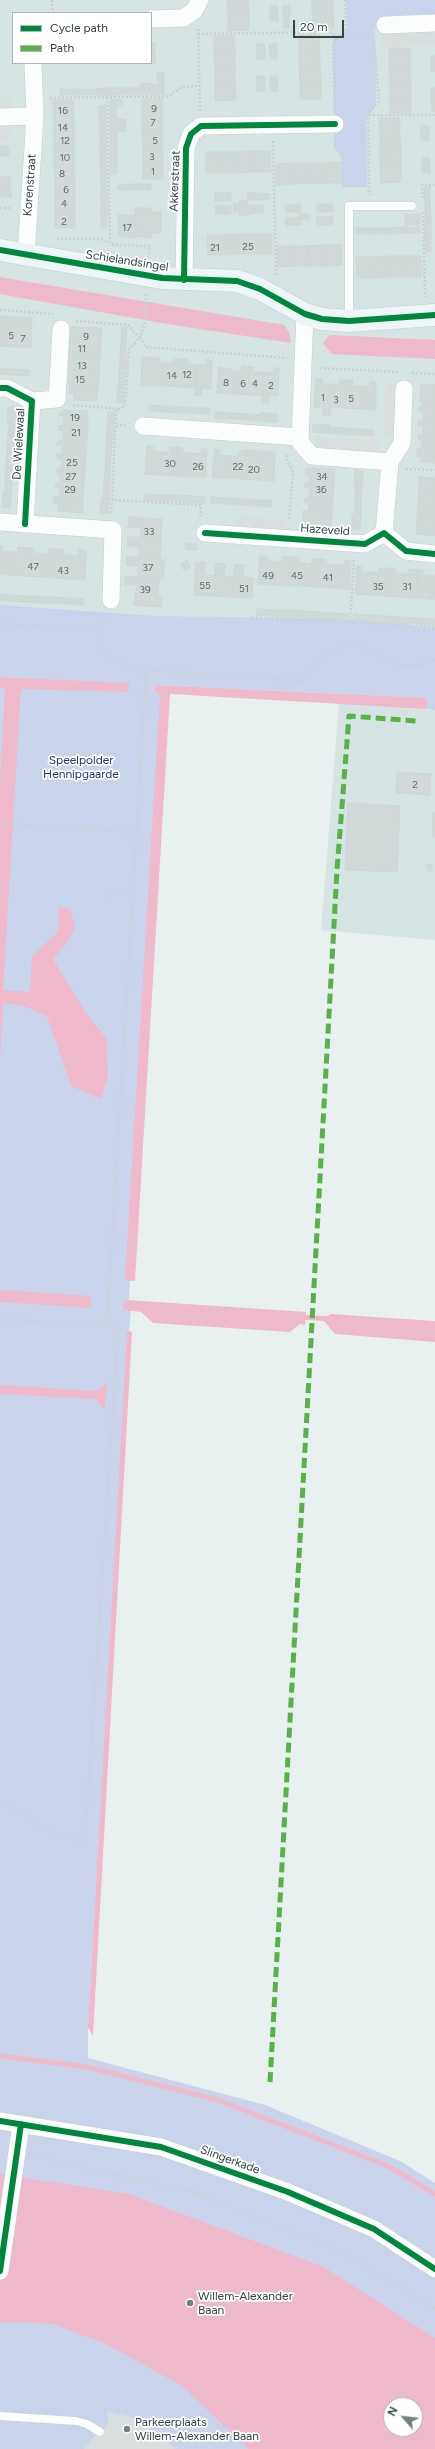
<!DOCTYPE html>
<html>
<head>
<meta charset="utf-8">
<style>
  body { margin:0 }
  #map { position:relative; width:435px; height:2449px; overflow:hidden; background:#e9f0f0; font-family:Figtree,sans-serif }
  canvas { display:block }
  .legend { position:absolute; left:12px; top:12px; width:140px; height:52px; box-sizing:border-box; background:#fff; border:1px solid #aeb5b4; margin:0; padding:5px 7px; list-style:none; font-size:12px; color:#354544 }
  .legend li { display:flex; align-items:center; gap:8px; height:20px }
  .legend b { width:20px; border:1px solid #aeb5b4 }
  .north { position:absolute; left:383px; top:2397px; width:40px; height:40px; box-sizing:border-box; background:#fff; border:1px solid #aeb5b4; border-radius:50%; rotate:298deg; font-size:11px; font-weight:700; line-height:16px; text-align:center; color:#354544 }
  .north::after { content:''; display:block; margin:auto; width:14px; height:18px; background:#748180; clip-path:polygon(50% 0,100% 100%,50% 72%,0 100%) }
  .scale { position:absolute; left:293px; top:20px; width:51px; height:18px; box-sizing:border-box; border:2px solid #354544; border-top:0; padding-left:5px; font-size:12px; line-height:14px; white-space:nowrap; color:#354544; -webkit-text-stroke:3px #fff; paint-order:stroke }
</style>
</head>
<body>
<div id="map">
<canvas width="435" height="2449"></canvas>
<ul class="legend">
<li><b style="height:5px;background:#00873e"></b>Cycle path</li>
<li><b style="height:5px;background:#56b347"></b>Path</li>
</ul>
<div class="north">N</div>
<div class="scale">20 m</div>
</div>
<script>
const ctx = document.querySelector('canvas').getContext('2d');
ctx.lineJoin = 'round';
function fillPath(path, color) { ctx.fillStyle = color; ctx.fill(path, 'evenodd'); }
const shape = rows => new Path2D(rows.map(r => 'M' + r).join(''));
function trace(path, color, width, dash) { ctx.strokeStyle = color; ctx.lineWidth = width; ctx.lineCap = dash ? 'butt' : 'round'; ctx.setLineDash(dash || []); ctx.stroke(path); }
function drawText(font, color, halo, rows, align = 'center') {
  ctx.font = font + ' Figtree,sans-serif'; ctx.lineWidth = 3.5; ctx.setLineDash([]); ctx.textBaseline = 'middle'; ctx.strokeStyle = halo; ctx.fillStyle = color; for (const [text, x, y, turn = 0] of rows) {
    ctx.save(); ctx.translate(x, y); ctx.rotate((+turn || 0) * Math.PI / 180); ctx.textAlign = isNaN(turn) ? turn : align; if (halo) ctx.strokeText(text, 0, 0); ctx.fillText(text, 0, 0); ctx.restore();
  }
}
const residential = shape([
  [0,0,435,0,435,940,321,930,345,629,0,605],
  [13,13,151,13,151,63,13,63]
]);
const green = shape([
  [346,0,435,0,435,20,384,22,375,29,376,102,366,119,367,187,342,187,341,156,334,148,333,39,347,29],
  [0,605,159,616,355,619,435,628,435,710,426,708,427,698,156,685,155,689,167,690,128,1310,131,1310,129,1331,128,1332,88,2027,88,2058,265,2105,400,2161,435,2183,435,2449,0,2449,0,680,129,684,0,677],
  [391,2405,415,2405,415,2429,391,2429]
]);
const parking = shape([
  [435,31,435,45,382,47,381,32],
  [0,95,10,95,10,140,0,140],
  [386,385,398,386,394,437,382,436],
  [316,438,379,440,378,454,315,450],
  [237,516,286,520,285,532,236,528],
  [107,2411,130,2417,147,2426,176,2449,85,2449,83,2448,93,2438,108,2425]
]);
const water = shape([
  [0,277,284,325,289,332,291,343,167,324,0,294],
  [330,335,435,340,435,359,332,354,323,343],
  [0,677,129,683,128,692,21,689,3,990,30,992,32,956,58,932,59,907,70,909,75,926,70,938,53,959,86,1013,106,1038,108,1075,101,1099,71,1086,47,1016,24,1006,3,1003,0,1061,0,780,5,688,0,687],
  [156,685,427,698,426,709,170,694,135,1281,125,1280,160,695,154,691],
  [0,1290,91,1296,91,1308,0,1302],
  [127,1300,306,1312,305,1325,300,1324,290,1332,153,1323,141,1312,124,1310,122,1304],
  [330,1314,435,1321,435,1342,335,1334,324,1321],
  [129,1331,132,1332,93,2036,88,2027,127,1332],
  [107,1382,105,1410,95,1399,0,1394,0,1385,97,1391],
  [0,2174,129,2194,324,2267,435,2338,435,2449,249,2449,182,2386,104,2343,52,2324,0,2322],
  [391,2405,415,2405,415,2429,391,2429]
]);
const stream = shape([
  [300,1317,332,1319],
  [0,2056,87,2067,218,2100,388,2166,435,2194]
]);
const building = shape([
  [227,0,248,0,249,12,228,13,227,0],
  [312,0,333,0,333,11,312,11,312,0],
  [290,5,290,12,283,12,283,6,290,5],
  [270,6,277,6,278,14,270,14,270,6],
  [312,11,333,11,334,29,313,29,312,11],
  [249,12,249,30,228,31,228,13,249,12],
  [283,12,290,12,289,28,284,28,283,12],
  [270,14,278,14,278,21,270,21,270,14],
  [319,34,320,51,299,51,299,35,319,34],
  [214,36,234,36,235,52,214,53,214,36],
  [151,43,155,43,155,63,151,63,151,43],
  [277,43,277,51,270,51,269,44,277,43],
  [257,44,264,44,265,52,257,52,257,44],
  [389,48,410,48,410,66,389,67,389,48],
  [270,51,277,51,277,59,270,59,270,51],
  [299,51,320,51,320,66,299,67,299,51],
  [235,52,235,68,215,69,214,53,235,52],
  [257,52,265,52,265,59,257,60,257,52],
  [431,56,435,56,435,64,431,64,431,56],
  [59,63,75,63,75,64,59,64,59,63],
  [431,64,435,64,435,72,431,72,431,64],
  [320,66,321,83,300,83,299,67,320,66],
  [410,66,411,82,390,82,389,67,410,66],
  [235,68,235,84,215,85,215,69,235,68],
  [157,72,164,72,164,94,139,94,141,83,158,85,157,72],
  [257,76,265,76,265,83,257,83,257,76],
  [270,76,278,76,278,83,270,83,270,76],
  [390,82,411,82,411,97,390,97,390,82],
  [257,83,265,83,265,91,257,91,257,83],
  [270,83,278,83,278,91,270,91,270,83],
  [300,83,321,83,321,99,300,99,300,83],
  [235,84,236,100,215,101,215,85,235,84],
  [108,88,108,95,92,95,92,89,108,88],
  [108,88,123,88,124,94,108,95,108,88],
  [123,88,139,88,139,94,124,94,123,88],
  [431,88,435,88,435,96,431,96,431,88],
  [60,89,76,89,76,95,60,95,60,89],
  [76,89,92,89,92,95,76,95,76,89],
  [431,96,435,96,435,112,432,112,431,96],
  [390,97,411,97,411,113,390,113,390,97],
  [162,98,162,115,142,115,142,99,162,98],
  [110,99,122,100,122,105,116,105,116,116,110,116,110,99],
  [53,100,73,100,74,116,54,116,53,100],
  [105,105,105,116,99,116,99,106,105,105],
  [142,115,162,115,162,131,142,131,142,115],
  [54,116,74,116,74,132,54,132,54,116],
  [99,116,105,116,106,132,100,132,99,116],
  [110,116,116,116,116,119,126,119,126,131,110,132,110,116],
  [379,118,400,118,400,136,380,137,379,118],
  [421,126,429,126,429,134,421,134,421,126],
  [142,131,162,131,162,147,143,147,142,131],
  [54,132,74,132,74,148,54,148,54,132],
  [100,132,106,132,106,148,100,148,100,132],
  [110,132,117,132,117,147,111,147,110,132],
  [421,134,429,134,429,141,421,141,421,134],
  [400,136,401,151,380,152,380,137,400,136],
  [0,146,9,146,9,156,0,156,0,146],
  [111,147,117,147,117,163,111,163,111,147],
  [143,147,162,147,163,163,143,163,143,147],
  [54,148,74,148,74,164,54,164,54,148],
  [100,148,106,148,106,163,100,164,100,148],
  [252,151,252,172,237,173,237,152,252,151],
  [252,151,270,151,271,172,252,172,252,151],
  [401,151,401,167,380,167,380,152,401,151],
  [206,152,221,152,222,173,206,173,206,152],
  [221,152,237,152,237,173,222,173,221,152],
  [422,158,430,158,430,166,422,166,422,158],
  [340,162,341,183,323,183,322,163,340,162],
  [106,163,106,179,101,179,100,164,106,163],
  [111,163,117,163,117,173,111,174,111,163],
  [143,163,163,163,163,179,143,179,143,163],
  [291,163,292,184,276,185,276,164,291,163],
  [291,163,307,163,307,184,292,184,291,163],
  [307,163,322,163,323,183,307,184,307,163],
  [54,164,74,164,75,180,55,180,54,164],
  [422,166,430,166,430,173,422,173,422,166],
  [380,167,401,167,401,182,381,183,380,167],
  [0,177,10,177,11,197,0,197,0,177],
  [101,179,106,179,107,195,101,195,101,179],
  [55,180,75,180,75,196,55,196,55,180],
  [135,184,151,184,151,190,135,190,135,184],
  [135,184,135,190,118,190,118,185,135,184],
  [424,187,430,187,430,203,425,203,424,187],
  [215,193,223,193,223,201,215,201,215,193],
  [223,193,231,193,231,201,223,201,223,193],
  [247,193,255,193,255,200,248,200,247,193],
  [255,193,270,194,270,199,255,200,255,193],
  [101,195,107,195,107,211,101,211,101,195],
  [55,196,75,196,75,212,55,212,55,196],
  [239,200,247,200,248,206,255,206,255,213,240,216,239,200],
  [239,203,239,212,234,212,233,204,239,203],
  [425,203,430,203,431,219,425,219,425,203],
  [300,204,301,212,293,212,293,205,300,204],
  [317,204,325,204,325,212,317,212,317,204],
  [325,204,332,204,333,212,325,212,325,204],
  [263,205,263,213,255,213,255,206,263,205],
  [285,205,293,205,293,212,286,212,285,205],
  [215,206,223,206,224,214,216,214,215,206],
  [223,206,231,206,231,214,224,214,223,206],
  [135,208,151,208,151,212,160,212,161,210,161,233,151,233,152,238,136,236,135,208],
  [101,211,107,211,107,228,101,228,101,211],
  [55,212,75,212,75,228,55,228,55,212],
  [300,214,309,214,309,220,301,220,300,214],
  [420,214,420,224,405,225,405,215,420,214],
  [118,215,135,215,135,238,119,236,118,215],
  [333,216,333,224,325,225,325,217,333,216],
  [300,217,301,225,293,225,293,218,300,217],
  [317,217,325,217,325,225,317,225,317,217],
  [285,218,293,218,293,225,286,226,285,218],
  [425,219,431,219,431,235,425,235,425,219],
  [405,227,405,233,389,234,389,228,405,227],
  [405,227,420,227,420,233,405,233,405,227],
  [355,228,373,228,373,234,356,234,355,228],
  [373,228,389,228,389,234,373,234,373,228],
  [240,234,240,254,224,255,224,235,240,234],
  [240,234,256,234,256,254,240,254,240,234],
  [256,234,272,234,272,254,256,254,256,234],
  [207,235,224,235,224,255,208,255,207,235],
  [425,235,431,235,431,252,426,252,425,235],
  [324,245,324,266,309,266,308,246,324,245],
  [324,245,342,245,342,265,324,266,324,245],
  [277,246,293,246,293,266,278,267,277,246],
  [293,246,308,246,309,266,293,266,293,246],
  [389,256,390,277,374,278,374,257,389,256],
  [389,256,405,256,406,277,390,277,389,256],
  [405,256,421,256,421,277,406,277,405,256],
  [356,257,374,257,374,278,357,278,356,257],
  [0,316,2,316,0,346,0,316],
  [2,316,17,317,15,347,0,346,2,316],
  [17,317,32,318,31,348,15,347,17,317],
  [71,327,102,328,101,343,70,342,71,327],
  [122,327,127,327,126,345,121,344,122,327],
  [70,342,101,343,100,358,69,357,70,342],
  [121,344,126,345,126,360,120,359,121,344],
  [69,357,100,358,99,372,69,370,69,357],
  [142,357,160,358,160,363,167,363,166,386,141,386,142,357],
  [120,359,126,360,125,374,119,374,120,359],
  [174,359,182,359,181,387,166,386,167,363,174,363,174,359],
  [182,359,188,359,187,364,197,365,195,388,181,387,182,359],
  [206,360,212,361,211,389,202,388,201,396,195,395,197,365,206,365,206,360],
  [242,366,250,367,248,395,233,394,235,371,242,371,242,366],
  [219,367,235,371,233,394,217,393,219,367],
  [250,367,254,367,254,372,264,372,263,395,248,395,250,367],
  [0,368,14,369,14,375,0,374,0,368],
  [274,368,279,368,278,396,269,396,268,403,262,403,264,372,273,373,274,368],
  [14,369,29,370,29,376,14,375,14,369],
  [69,370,99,372,98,387,68,385,69,370],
  [119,374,125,374,124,388,118,388,119,374],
  [316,378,323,379,323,384,331,384,330,415,323,415,323,407,314,407,316,378],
  [340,380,347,380,345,408,330,407,331,384,340,385,340,380],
  [347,380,353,380,352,386,362,386,360,409,345,408,347,380],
  [370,381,376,382,376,410,360,409,362,386,370,387,370,381],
  [75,385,98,387,97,401,74,400,74,394,69,393,70,386,75,385],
  [421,385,435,385,435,405,424,404,424,402,420,402,421,385],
  [118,388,124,388,123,403,117,403,118,388],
  [424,404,435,405,435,419,423,419,424,411,419,411,420,406,424,404],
  [149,405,165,406,165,412,149,411,149,405],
  [165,406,180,407,179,413,165,412,165,406],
  [8,407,16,407,15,422,7,422,8,407],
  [180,407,195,408,194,413,179,413,180,407],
  [195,408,210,408,210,414,194,413,195,408],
  [64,410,88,411,88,426,63,425,64,416,59,416,60,412,64,412,64,410],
  [108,412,114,412,113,428,107,428,108,412],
  [216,412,232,413,232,419,215,419,216,412],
  [232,413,247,414,247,420,232,419,232,413],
  [261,413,262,421,247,420,247,414,261,415,261,413],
  [262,413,277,414,277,422,262,421,262,413],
  [423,419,435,419,435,434,423,433,423,426,418,426,419,420,423,421,423,419],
  [9,422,15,422,14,437,8,436,9,422],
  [313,424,329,425,328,433,313,432,313,424],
  [63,425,88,426,87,441,63,439,63,431,58,430,59,426,63,425],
  [329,427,344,428,344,434,329,433,329,427],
  [107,428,113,428,112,442,106,442,107,428],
  [344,428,359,429,359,435,344,434,344,428],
  [359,429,374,430,374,436,359,435,359,429],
  [423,433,435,434,435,448,422,448,422,440,418,440,418,434,423,435,423,433],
  [8,436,14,437,13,451,7,450,8,436],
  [58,440,87,441,86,455,62,454,62,445,57,445,58,440],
  [106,442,112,442,111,456,106,456,106,442],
  [147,446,154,446,154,451,162,452,161,475,145,474,147,446],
  [170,447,177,447,176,476,161,475,162,452,170,452,170,447],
  [177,447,183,448,183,453,192,453,191,477,176,476,177,447],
  [422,448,435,448,435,463,421,462,421,456,417,456,417,449,422,448],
  [202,449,207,449,206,477,191,477,192,453,201,454,202,449],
  [215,449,220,450,220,455,230,456,229,478,212,478,215,449],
  [7,450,13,451,12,465,6,465,7,450],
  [246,450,261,451,259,480,244,479,246,450],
  [246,450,244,479,229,478,230,456,239,456,239,451,246,450],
  [261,451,275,452,274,481,259,480,261,451],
  [57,454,86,455,85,469,61,468,62,460,57,459,57,454],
  [106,456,111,456,110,470,105,470,106,456],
  [6,465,12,465,12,480,5,479,6,465],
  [61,468,85,469,84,483,60,482,60,474,56,474,56,469,61,468],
  [311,468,335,469,334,483,310,482,310,476,306,476,306,469,311,468],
  [105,470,110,470,110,485,104,485,105,470],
  [355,470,363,471,362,485,354,485,355,470],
  [419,477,435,478,435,491,419,490,419,477],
  [5,479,12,480,11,494,5,494,5,479],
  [60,482,84,483,83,498,59,497,60,488,55,488,56,483,60,482],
  [310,482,334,483,333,498,309,497,310,488,305,488,305,483,310,482],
  [104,485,110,485,109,499,103,499,104,485],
  [354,485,362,485,361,499,355,499,356,485,354,485],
  [419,490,435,491,435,506,418,505,419,490],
  [3,493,11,494,10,508,2,508,3,493],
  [144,494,160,495,160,501,144,500,144,494],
  [160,495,174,495,174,501,160,501,160,495],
  [174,495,190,496,189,502,174,501,174,495],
  [190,496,205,497,205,503,189,502,190,496],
  [54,497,83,498,83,513,58,511,59,504,54,504,54,497],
  [211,497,228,498,228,504,211,504,211,497],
  [309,497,333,498,332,512,308,511,309,503,304,503,305,498,309,497],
  [228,498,243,499,243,505,228,504,228,498],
  [101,499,109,499,108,514,100,513,101,499],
  [243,499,258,500,258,506,243,505,243,499],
  [355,499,361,499,361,514,355,513,355,499],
  [258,500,272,500,272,507,258,506,258,500],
  [418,505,435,506,435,520,417,519,418,505],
  [303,511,332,512,331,527,302,525,303,511],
  [352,514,361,514,360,529,352,529,352,514],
  [129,517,162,519,161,539,140,538,141,528,128,527,129,517],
  [417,519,435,520,435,536,416,534,417,519],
  [128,537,161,539,160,559,139,557,140,547,127,546,128,537],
  [186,543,197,544,196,550,185,549,186,543],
  [0,546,3,546,2,551,11,552,10,575,0,574,0,546],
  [18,547,26,548,25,576,10,575,11,552,18,552,18,547],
  [26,548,34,548,34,553,41,554,40,577,25,576,26,548],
  [78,548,86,551,85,580,69,579,71,555,78,556,78,548],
  [49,549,56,549,54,578,40,577,41,554,49,554,49,549],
  [56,549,64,550,64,555,71,555,69,579,54,578,56,549],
  [127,556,165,560,163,578,138,576,138,566,126,565,127,556],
  [260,556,268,556,268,561,276,562,274,585,258,584,260,556],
  [282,557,291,557,289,586,274,585,276,562,282,562,282,557],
  [291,557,299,558,298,563,305,563,304,586,289,586,291,557],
  [312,559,321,559,319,587,304,586,305,563,312,564,312,559],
  [321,559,326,560,326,564,336,565,334,588,319,587,321,559],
  [187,561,190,568,184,570,181,564,187,561],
  [345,561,351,561,349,589,334,588,336,565,344,565,345,561],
  [196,562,205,562,205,575,214,575,216,563,214,596,194,595,196,562],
  [216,563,225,564,224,576,233,577,235,564,233,597,214,596,216,563],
  [235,564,244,565,243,577,253,578,252,598,233,597,235,564],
  [357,566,362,566,362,572,372,572,371,595,355,594,357,566],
  [379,568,387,568,386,596,371,595,372,572,379,573,379,568],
  [387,568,395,569,395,574,403,574,401,597,386,596,387,568],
  [409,569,418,570,416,598,401,597,403,574,409,574,409,569],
  [418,570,423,570,422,575,432,576,431,599,416,598,418,570],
  [125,576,163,578,159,578,158,597,162,597,161,607,133,605,137,585,125,585,125,576],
  [433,576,435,576,435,599,431,599,433,576],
  [0,594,9,595,8,601,0,600,0,594],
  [9,595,24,596,23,602,8,601,9,595],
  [24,596,39,596,38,603,23,602,24,596],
  [39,596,53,597,53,603,38,603,39,596],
  [53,597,68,598,68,604,53,603,53,597],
  [68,598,84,599,84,605,68,604,68,598],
  [257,609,273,610,272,616,256,615,257,609],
  [273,610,288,610,287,617,272,616,273,610],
  [288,610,303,611,303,617,287,617,288,610],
  [303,611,318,612,317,618,303,617,303,611],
  [318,612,333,613,333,619,317,618,318,612],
  [333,613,348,614,347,620,333,619,333,613],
  [354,614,370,615,369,621,354,620,354,614],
  [370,615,385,616,384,622,369,621,370,615],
  [385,616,400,617,400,623,384,622,385,616],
  [400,617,415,618,414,624,400,623,400,617],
  [415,618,430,619,430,625,414,624,415,618],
  [430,619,435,619,435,625,430,625,430,619],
  [397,772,431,774,430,795,396,793,397,772],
  [348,803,400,806,397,872,345,870,348,803],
  [433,813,435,813,435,837,432,837,433,813],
  [427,864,432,864,432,871,427,871,427,864]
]);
const path = shape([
  [52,0,53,13],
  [345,0,346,32],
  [198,29,200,110],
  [198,34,330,32,338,36],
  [107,97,110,242],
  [50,98,169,96,182,87,199,86],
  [335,107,333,46,338,36,346,32,374,40,379,101,368,115,369,195],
  [369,115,435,115],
  [273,141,276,276],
  [423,198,422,185,435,185],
  [0,208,12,208],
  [423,212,425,297],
  [57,239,101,239,115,245,150,246,149,257],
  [146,294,145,322,140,338,146,347,287,358],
  [0,310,53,314],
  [76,321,128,325,140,338,129,349,125,406,116,411,112,500],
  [320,368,399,372],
  [412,373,435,374],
  [73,405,120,409],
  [116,425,127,426],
  [287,455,287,460,293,472,289,522],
  [406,469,435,470],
  [111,513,112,500,201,505,200,518],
  [252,617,435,627],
  [350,622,354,559],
  [0,624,96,629,105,621,107,616],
  [96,629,106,658,146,673,152,670,302,681,310,675,323,655,351,643,360,644,400,666,422,665,435,660],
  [0,823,134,832],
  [104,896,132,891],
  [0,1320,107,1323,118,1332,85,1841,55,1833,0,1802],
  [107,1323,146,673],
  [33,2154,40,2158,191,2191,313,2240,362,2264,435,2309]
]);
const lane = shape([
  [349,320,349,206,412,206],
  [0,2416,76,2421,87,2424,100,2432]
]);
const street = shape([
  [151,19,183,18,194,11,200,0],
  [385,25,435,23],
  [0,117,35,116],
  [26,255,35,116,33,63],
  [184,280,186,148,191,134,201,126,335,124],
  [305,314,300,442,312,456,390,462],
  [0,388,7,388,32,401,25,524],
  [32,401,57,399,61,329],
  [143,426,299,437],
  [0,522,113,530,111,600],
  [205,533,365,544,384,533,406,551,435,554],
  [384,533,390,462,402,443,404,389],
  [0,2121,161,2147,288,2192,374,2229,435,2269],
  [0,2271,21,2124]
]);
const secondary = shape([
  [0,250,162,278,237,281,260,289,305,314,322,319,349,321,435,315]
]);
const quiet = shape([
  [270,2082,337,870,349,716,416,721]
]);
const cycleway = shape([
  [0,250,162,278,237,281,260,289,305,314,322,319,349,321,435,315],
  [184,280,186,148,191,134,201,126,335,124],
  [0,388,7,388,32,401,25,524],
  [205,533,365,544,384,533,406,551,435,554],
  [0,2121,161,2147,288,2192,374,2229,435,2269],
  [0,2271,21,2124]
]);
const markers = [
  [190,2303,4,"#748180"],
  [127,2429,4,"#748180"]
];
const numberNames = [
  ["9",154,109],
  ["16",63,111],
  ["7",153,123],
  ["14",63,128],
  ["12",65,141],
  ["5",155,141],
  ["3",152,157],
  ["10",65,158],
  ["1",153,172],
  ["8",62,174],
  ["6",66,190],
  ["4",64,204],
  ["2",64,222],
  ["17",127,228],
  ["25",248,247],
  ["21",215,248],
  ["5",11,336],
  ["9",86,337],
  ["7",23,339],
  ["11",82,349],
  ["13",82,366],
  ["12",187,375],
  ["14",172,376],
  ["15",80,380],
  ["8",226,383],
  ["6",243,384],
  ["4",255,384],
  ["2",271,386],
  ["1",323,398],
  ["5",351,399],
  ["3",336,400],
  ["19",75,418],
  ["21",76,433],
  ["25",72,463],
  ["30",170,464],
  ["26",198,467],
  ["22",238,467],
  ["20",254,470],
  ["27",71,477],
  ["34",322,477],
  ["29",70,490],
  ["36",321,490],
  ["33",149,532],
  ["47",33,567],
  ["37",148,568],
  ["43",63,571],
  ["49",268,576],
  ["45",297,576],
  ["41",328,578],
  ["55",205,586],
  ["35",378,587],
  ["31",407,587],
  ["51",244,589],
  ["39",145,590],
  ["2",415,785]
];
const streetNames = [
  ["Akkerstraat",175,181,-88],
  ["Korenstraat",30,185,-86],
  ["Schielandsingel",127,261,9],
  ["De Wielewaal",19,444,-87],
  ["Hazeveld",325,530,4],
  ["Slingerkade",230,2160,20]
];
const parkNames = [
  ["Speelpolder",81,760],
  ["Hennipgaarde",81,774]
];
const poiNames = [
  ["Willem-Alexander",198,2296],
  ["Baan",198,2310],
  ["Parkeerplaats",135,2422],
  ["Willem-Alexander Baan",135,2436]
];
fillPath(residential, '#d6e4e3');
fillPath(green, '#c9d4eb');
fillPath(parking, '#d9dfdf');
fillPath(water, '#eeb9ca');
trace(stream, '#eeb9ca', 5);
fillPath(building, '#d1d9d9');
trace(building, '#cfd8d7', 1);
trace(lane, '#c6cecd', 9);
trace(street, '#c6cecd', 18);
trace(secondary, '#c0cecf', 23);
trace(path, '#cad1d0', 2.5, [2, 2]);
trace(lane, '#fcfdfd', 8);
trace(street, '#fcfdfd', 17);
trace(secondary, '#eef5f6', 22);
trace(quiet, '#56b347', 5, [10, 5]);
trace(cycleway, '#00873e', 6);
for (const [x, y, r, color] of markers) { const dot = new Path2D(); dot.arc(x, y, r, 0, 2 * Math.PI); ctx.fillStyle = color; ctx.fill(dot); trace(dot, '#fff', 1.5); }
drawText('10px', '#5d6b6a', null, numberNames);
drawText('12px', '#354544', '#fff', streetNames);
drawText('12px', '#293077', '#fff', parkNames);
drawText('12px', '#354544', '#fff', poiNames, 'left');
</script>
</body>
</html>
